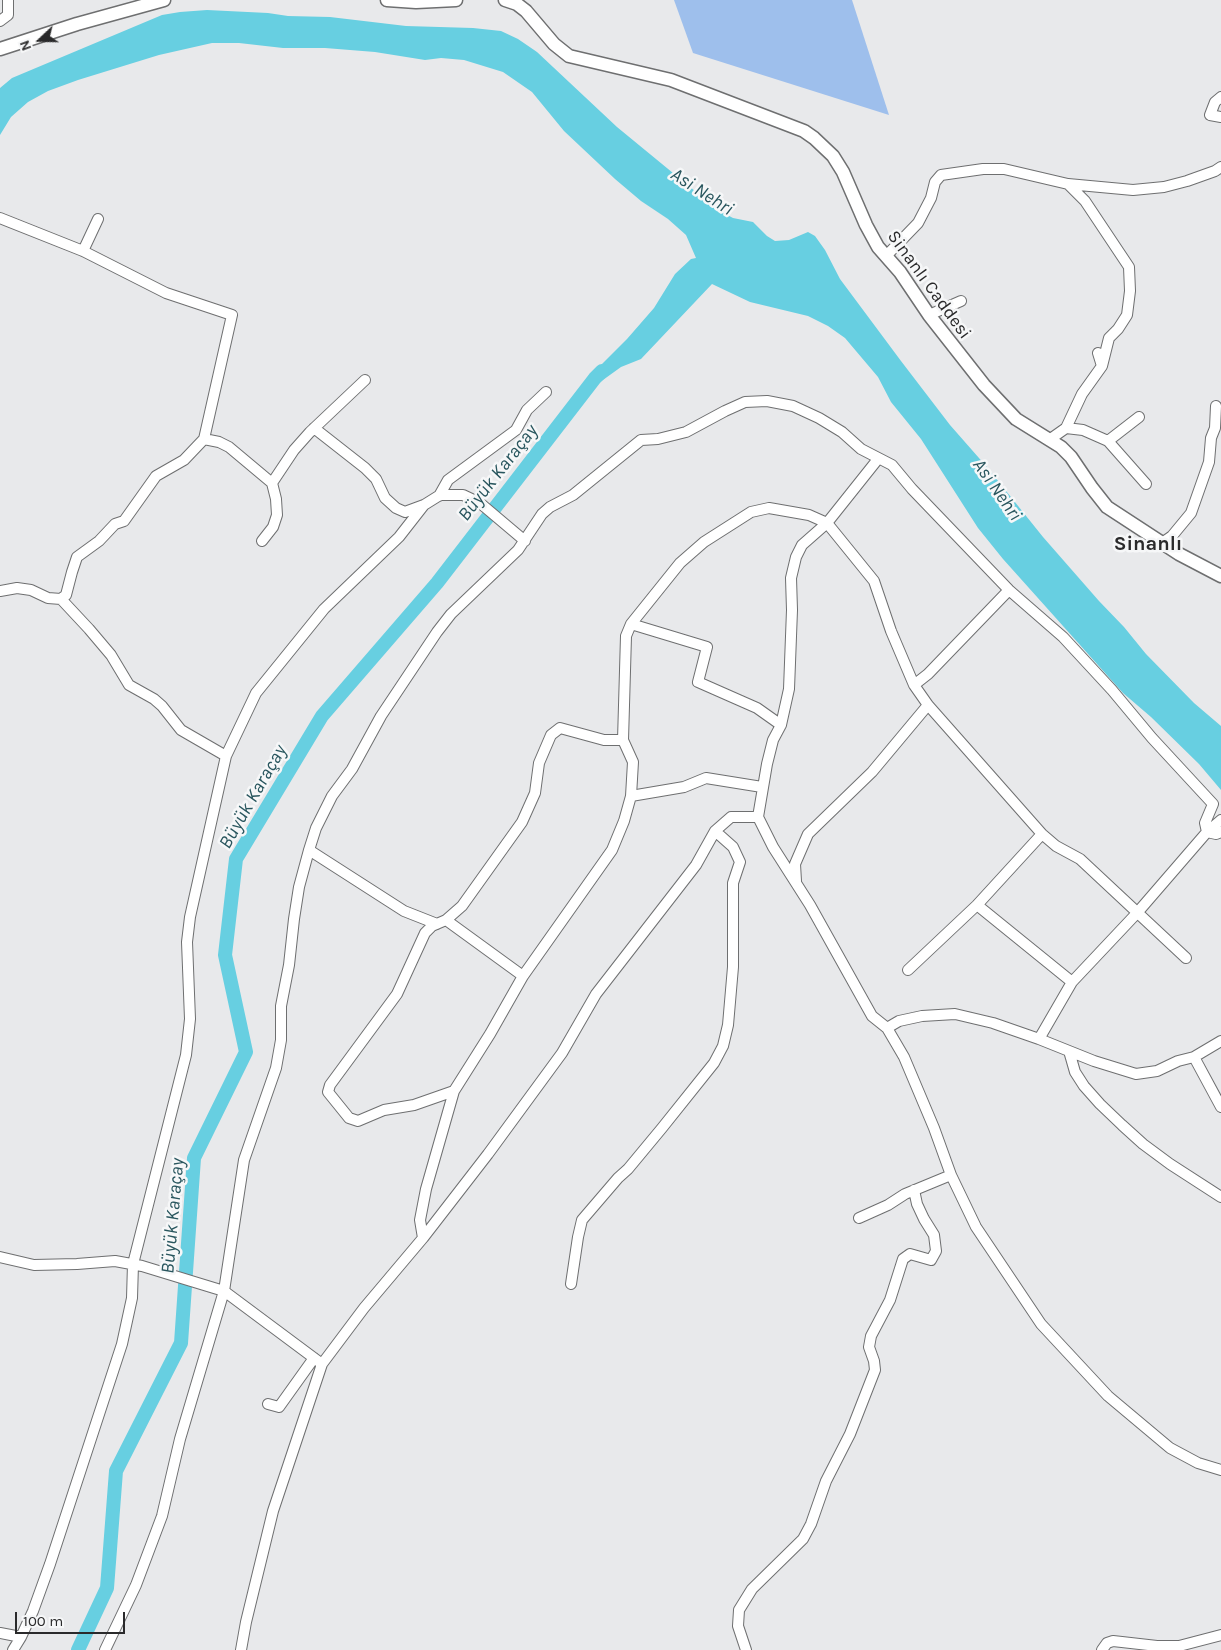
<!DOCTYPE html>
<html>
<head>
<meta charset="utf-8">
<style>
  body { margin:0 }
  #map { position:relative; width:1221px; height:1650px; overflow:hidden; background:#e8e9eb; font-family:Karla,sans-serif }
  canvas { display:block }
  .north { position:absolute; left:15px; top:15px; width:50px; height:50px; -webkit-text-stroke:4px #f6f7f8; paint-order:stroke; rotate:249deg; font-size:14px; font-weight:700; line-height:20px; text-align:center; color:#2a2a2b }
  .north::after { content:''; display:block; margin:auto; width:18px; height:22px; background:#2a2a2b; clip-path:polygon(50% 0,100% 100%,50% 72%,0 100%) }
  .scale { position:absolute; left:15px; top:1612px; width:110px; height:22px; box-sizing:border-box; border:2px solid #2a2a2b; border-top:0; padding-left:6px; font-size:15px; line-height:18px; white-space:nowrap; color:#2a2a2b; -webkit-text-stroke:4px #f6f7f8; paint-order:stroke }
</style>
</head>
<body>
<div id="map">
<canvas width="1221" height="1650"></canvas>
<div class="north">N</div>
<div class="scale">100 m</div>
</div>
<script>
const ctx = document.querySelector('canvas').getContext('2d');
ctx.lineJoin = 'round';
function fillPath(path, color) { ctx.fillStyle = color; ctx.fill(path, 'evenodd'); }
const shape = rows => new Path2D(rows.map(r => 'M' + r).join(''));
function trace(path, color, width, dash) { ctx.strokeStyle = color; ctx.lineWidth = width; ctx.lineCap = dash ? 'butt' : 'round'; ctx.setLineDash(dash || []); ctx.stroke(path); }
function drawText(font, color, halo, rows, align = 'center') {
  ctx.font = font + ' Karla,sans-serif'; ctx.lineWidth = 5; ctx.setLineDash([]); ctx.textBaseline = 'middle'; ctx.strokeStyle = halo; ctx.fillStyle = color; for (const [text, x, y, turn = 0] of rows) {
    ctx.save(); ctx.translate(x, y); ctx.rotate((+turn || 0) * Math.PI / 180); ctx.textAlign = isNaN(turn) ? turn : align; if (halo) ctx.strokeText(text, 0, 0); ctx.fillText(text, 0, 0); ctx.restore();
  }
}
const green = shape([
  [674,0,852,0,889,115,693,53]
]);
const water = shape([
  [207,10,268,13,288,16,330,17,406,26,473,28,501,31,518,39,537,52,617,127,718,210,733,218,753,222,767,236,775,241,789,240,808,232,815,236,825,250,840,279,901,361,950,425,986,466,1043,537,1099,601,1124,627,1146,654,1194,703,1221,726,1221,790,1199,764,1151,717,1123,693,1003,559,978,528,921,439,891,402,878,377,845,338,828,326,808,316,750,302,712,284,641,359,621,367,596,385,590,384,586,380,627,339,654,308,675,274,691,259,696,258,686,235,668,219,641,201,615,179,564,131,532,92,503,72,464,60,441,58,425,60,375,52,325,48,283,48,239,43,212,43,159,55,78,80,48,91,28,102,11,117,0,135,0,88,12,78,162,15,180,12]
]);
const river = shape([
  [78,1650,107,1588,116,1471,181,1343,194,1158,246,1052,225,955,236,859,322,716,437,583,595,378,602,371]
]);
const minor = shape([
  [0,21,8,15,8,0],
  [1221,97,1215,102,1210,115,1221,117],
  [1068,184,1085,201,1129,267,1130,291,1127,315,1118,329,1109,338,1102,366],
  [0,218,83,251,166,293,232,315,204,439],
  [83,251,98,219],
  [887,255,918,223,931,198,935,182,941,175,983,169,1004,169,1068,184,1133,190,1164,187,1187,181,1215,171,1221,167],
  [929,315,961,301],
  [314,428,365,468,376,479,385,498,396,508,405,512,424,505,440,495,463,495,480,503,525,541],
  [1066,428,1083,430,1108,441,1146,484],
  [1049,440,1066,428,1082,394,1102,366,1098,353],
  [1108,441,1139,417],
  [439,496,448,480,516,430,527,410,546,392],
  [262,541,273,527,277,515,276,499,272,483],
  [1162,543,1172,536,1191,513,1209,462,1211,438,1215,428,1216,406],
  [0,591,17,588,31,590,48,598,61,599,66,595,72,572,77,557,99,541,115,524,124,521,156,476,184,460,204,439,219,442,229,447,272,483,294,450,310,432,365,380],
  [61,599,89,629,111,655,129,685,154,699,162,706,181,730,226,756],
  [631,624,707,647,698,682,757,708,781,725],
  [914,685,928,674,1009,590],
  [631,796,684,787,706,778,762,787],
  [758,817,767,764,773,740,781,725,789,689,792,610,791,578,796,557,802,545,827,523,878,459],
  [309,850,404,911,437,924],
  [796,881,795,864,808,834,872,772,928,705],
  [977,905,1072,982],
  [446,920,523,976],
  [908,970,977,905,1042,834],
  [887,1028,904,1057,934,1128,951,1175,976,1227,1041,1324,1108,1396,1170,1448,1198,1463,1221,1470],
  [1039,1039,1072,982,1137,913,1207,832,1221,820],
  [1069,1051,1075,1072,1084,1086,1100,1104,1122,1125,1143,1144,1170,1164,1221,1197],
  [1194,1057,1221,1041],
  [454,1091,414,1105,384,1110,358,1121,349,1118,328,1092,330,1085,397,994,425,933,432,926,446,920,462,906,522,822,535,793,539,763,551,735,560,728,604,740,623,740],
  [859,1218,888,1205,905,1194,951,1175],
  [423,1238,420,1220,426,1189,454,1091,490,1034,523,976,612,850,624,821,631,796,633,762,623,740,626,636,631,624,680,563,704,542,751,512,769,508,809,515,827,523,874,581,891,631,914,685,928,705,1042,834,1056,846,1080,859,1186,958],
  [0,1257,34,1265,77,1264,115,1261,142,1266,214,1288,224,1291,322,1364],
  [571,1284,578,1237,582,1220,618,1178,628,1169,662,1128,714,1063,723,1046,728,1025,733,967,733,883,740,862,733,847,715,831],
  [268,1404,279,1407,314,1358],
  [0,1633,21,1637,13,1650],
  [21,1637,33,1611,50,1564,122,1344,132,1298,133,1264,186,1055,190,1019,187,942,190,917,226,756,256,693,324,609,399,537,424,505],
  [105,1650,136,1585,162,1516,180,1439,224,1291,244,1160,276,1068,281,1040,281,1006,289,965,294,919,299,887,309,850,316,828,332,796,352,769,381,716,437,632,451,614,518,550,542,514,550,507,573,495,641,440,658,439,686,432,725,411,745,402,767,401,793,406,819,418,842,432,861,449,892,465,912,489,1009,590,1063,637,1112,690,1152,738,1213,804,1205,823,1207,832,1216,834,1221,832],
  [241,1650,246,1622,273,1511,322,1364,364,1308,423,1238,488,1154,562,1053,596,994,696,865,715,831,731,817,758,817,773,847,810,905,872,1016,887,1028,899,1021,922,1016,955,1014,993,1023,1039,1039,1094,1061,1136,1074,1157,1071,1178,1061,1194,1057,1221,1107],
  [746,1650,738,1626,739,1610,752,1589,803,1539,811,1524,826,1481,850,1434,875,1370,874,1361,869,1347,871,1336,890,1300,903,1259,910,1254,931,1260,936,1251,934,1235,924,1219,917,1204,914,1190],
  [1102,1650,1107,1643,1113,1641,1157,1646,1179,1646,1221,1635]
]);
const major = shape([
  [387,0,416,2,456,0],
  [505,0,517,4,526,11,554,44,569,56,671,80,804,131,814,138,833,156,843,172,866,225,878,247,900,272,929,315,984,385,1016,419,1061,447,1071,457,1092,488,1107,507,1179,554,1221,576],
  [0,49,77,24,164,0]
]);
const streetNames = [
  ["Sinanlı Caddesi",929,285,54]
];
const waterNames = [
  ["Asi Nehri",702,192,33],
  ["Büyük Karaçay",498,473,-52],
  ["Asi Nehri",997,490,55],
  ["Büyük Karaçay",253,797,-60],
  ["Büyük Karaçay",173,1216,-85]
];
const quarterNames = [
  ["Sinanlı",1148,544]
];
fillPath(green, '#9ebfec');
fillPath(water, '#67cfe1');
trace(river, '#67cfe1', 14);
trace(minor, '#6e6f70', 12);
trace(major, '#6e6f70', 15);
trace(minor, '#fff', 10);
trace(major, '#fff', 12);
drawText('18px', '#2a2a2b', '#f6f7f8', streetNames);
drawText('italic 19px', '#29565e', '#f6f7f8', waterNames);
drawText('bold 20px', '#2a2a2b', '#f6f7f8', quarterNames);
</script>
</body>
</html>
